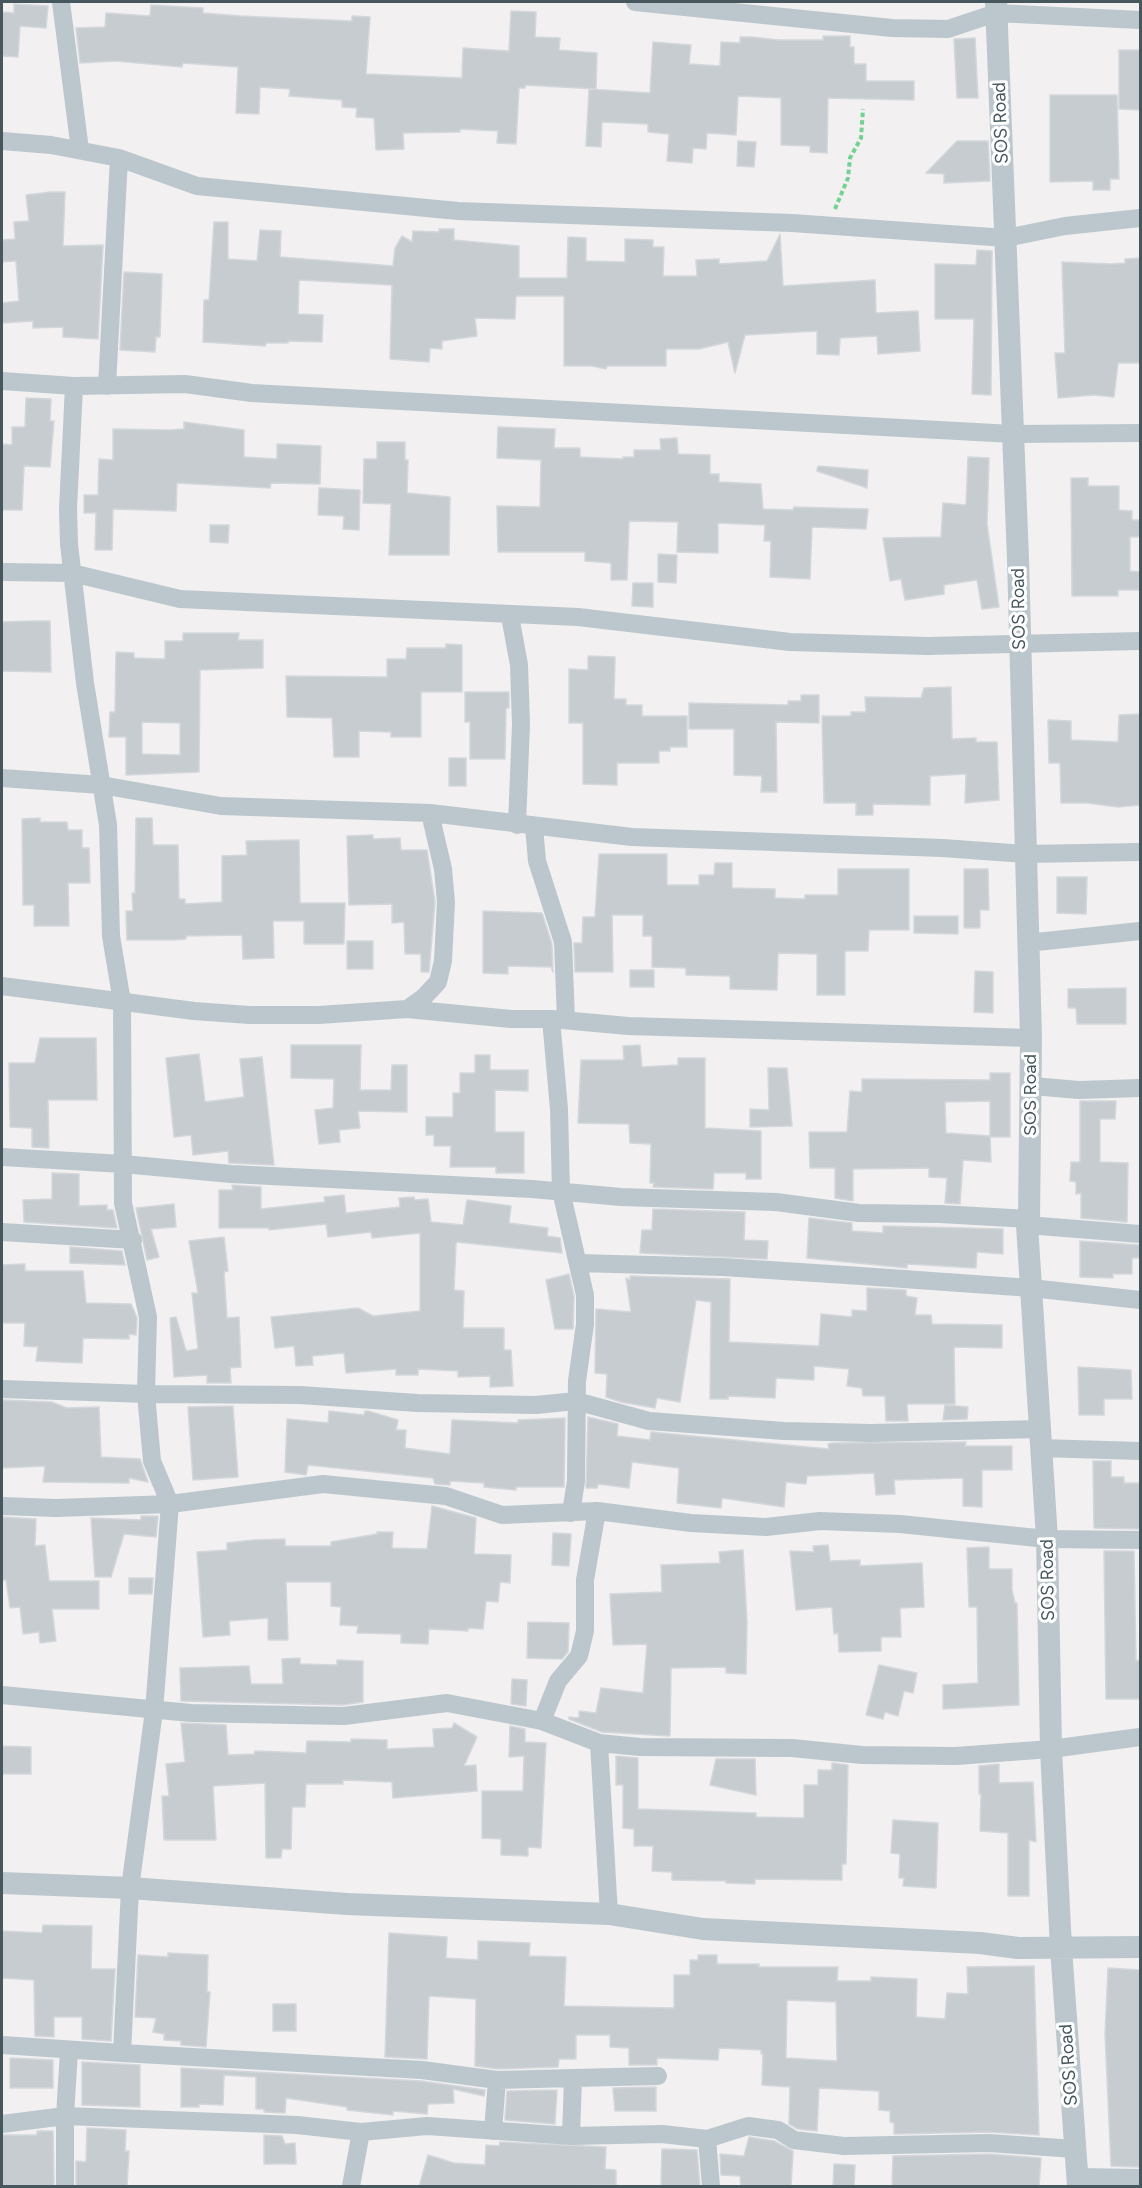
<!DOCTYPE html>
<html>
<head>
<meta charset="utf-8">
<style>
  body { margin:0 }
  #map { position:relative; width:1142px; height:2188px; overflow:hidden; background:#f2f0f0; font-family:Figtree,sans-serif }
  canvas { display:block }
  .frame { position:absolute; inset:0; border:3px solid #47575e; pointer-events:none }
</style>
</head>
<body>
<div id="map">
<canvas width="1142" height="2188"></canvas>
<div class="frame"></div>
</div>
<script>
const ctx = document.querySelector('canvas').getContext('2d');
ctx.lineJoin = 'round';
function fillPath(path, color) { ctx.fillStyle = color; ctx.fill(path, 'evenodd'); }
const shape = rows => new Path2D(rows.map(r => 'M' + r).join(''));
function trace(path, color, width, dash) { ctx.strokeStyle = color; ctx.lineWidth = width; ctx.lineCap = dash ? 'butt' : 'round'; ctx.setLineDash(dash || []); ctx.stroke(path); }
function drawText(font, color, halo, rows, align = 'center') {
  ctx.font = font + ' Figtree,sans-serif'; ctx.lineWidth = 6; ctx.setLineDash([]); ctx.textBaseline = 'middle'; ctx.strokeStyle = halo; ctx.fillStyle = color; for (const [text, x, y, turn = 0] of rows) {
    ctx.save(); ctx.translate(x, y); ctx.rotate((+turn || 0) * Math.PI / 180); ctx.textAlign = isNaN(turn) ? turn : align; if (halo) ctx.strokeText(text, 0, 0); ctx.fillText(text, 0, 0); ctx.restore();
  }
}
const building = shape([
  [14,4,48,6,46,28,20,26,18,57,2,56,2,12,14,13,14,4],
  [151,5,203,8,203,13,240,16,352,21,352,16,370,17,366,74,462,78,463,48,509,51,511,11,536,12,535,37,560,38,559,50,597,53,596,89,525,85,525,88,519,88,516,144,497,143,498,131,460,129,460,132,403,133,404,149,376,150,374,118,356,117,357,108,342,107,342,100,289,96,290,89,260,87,259,114,236,113,238,67,183,63,182,67,116,61,80,63,76,28,105,27,106,13,150,16,151,5],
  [823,36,850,36,850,47,854,47,854,64,866,64,866,81,914,81,914,100,828,98,827,153,810,152,810,146,781,145,781,98,738,96,736,135,707,133,706,149,693,148,692,163,667,161,669,134,648,132,648,124,602,122,601,147,586,146,589,89,650,93,653,42,691,45,689,64,720,66,721,42,740,43,740,37,752,37,779,40,823,40,823,36],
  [975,38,978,98,957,98,954,39,975,38],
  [1119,50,1140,50,1140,110,1119,109,1119,50],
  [1050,95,1117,95,1119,179,1110,179,1110,190,1093,190,1093,181,1050,182,1050,95],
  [738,141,756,142,754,167,737,166,738,141],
  [957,141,988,141,990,181,944,183,944,174,926,173,957,141],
  [51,192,65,192,63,246,103,245,98,339,63,337,63,327,33,328,33,321,2,323,2,303,19,301,16,261,2,262,2,240,15,239,14,222,29,221,26,195,51,192],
  [214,222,228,222,228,259,257,261,260,230,281,231,280,257,393,266,395,248,402,236,412,242,413,231,439,232,439,229,454,229,454,240,519,246,519,278,567,278,568,237,586,238,586,261,625,262,625,239,653,240,653,247,664,247,663,276,697,276,696,260,719,259,719,264,767,261,780,234,783,286,875,280,876,313,918,311,920,351,878,354,877,336,840,338,839,355,817,354,817,331,745,335,735,373,728,342,699,349,666,349,666,366,607,366,606,369,592,366,564,366,564,296,516,296,515,319,475,318,477,336,442,341,442,349,430,348,429,362,390,359,392,285,299,280,298,314,323,315,322,342,288,341,288,343,266,343,265,346,203,342,204,300,209,300,214,222],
  [977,250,992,251,991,395,972,394,974,319,935,319,935,264,976,265,977,250],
  [1140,258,1140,363,1118,363,1114,397,1094,395,1058,398,1055,353,1065,353,1062,262,1112,264,1125,263,1125,259,1140,258],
  [124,272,162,274,160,337,156,337,155,352,120,350,124,272],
  [26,398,51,399,50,421,54,421,50,467,24,466,22,510,2,510,2,444,12,445,12,427,25,427,26,398],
  [184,422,244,430,244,457,277,459,277,444,321,446,320,484,271,483,270,488,177,483,176,511,113,509,112,550,95,550,96,513,84,513,84,495,98,495,99,459,113,460,113,429,170,430,184,429,184,422],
  [498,427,555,429,554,448,580,448,580,457,623,459,623,457,634,457,634,450,661,450,660,439,677,438,678,454,710,455,710,474,719,474,719,482,761,484,763,509,793,510,794,507,868,509,866,529,812,527,810,579,770,577,771,541,764,541,765,525,718,523,718,553,677,552,678,522,629,521,627,580,611,580,611,563,585,561,585,552,498,552,497,506,540,507,541,460,497,458,498,427],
  [377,442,405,442,405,460,408,460,407,493,450,497,449,555,389,555,391,504,363,503,364,459,377,459,377,442],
  [968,457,989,458,987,524,999,607,982,609,977,580,944,585,944,594,905,600,901,579,890,581,883,538,941,537,943,503,966,505,968,457],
  [818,466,868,470,867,488,817,471,818,466],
  [1071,478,1088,478,1088,486,1119,486,1119,510,1132,511,1132,520,1140,520,1140,537,1130,537,1130,571,1140,572,1139,590,1118,590,1118,596,1072,596,1071,478],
  [319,488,360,490,359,530,343,529,344,516,318,515,319,488],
  [210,525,229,525,228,543,210,542,210,525],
  [658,554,677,555,676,583,658,582,658,554],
  [633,583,653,583,653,607,632,606,633,583],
  [34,621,50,621,51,672,2,671,2,622,34,621],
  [183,633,239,633,238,640,263,640,263,668,200,670,199,772,126,775,126,737,109,737,110,712,115,712,116,652,134,653,134,658,165,659,165,641,183,641,183,633],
  [142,722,180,723,180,755,142,754,142,722],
  [446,644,462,645,462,692,421,692,421,737,391,737,391,732,359,731,359,757,334,757,332,718,287,717,286,676,387,677,387,659,406,659,407,648,446,648,446,644],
  [588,656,615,657,614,699,626,699,626,705,642,705,642,716,687,716,687,747,670,747,670,751,659,751,659,763,617,763,617,785,583,784,583,723,569,723,569,669,588,670,588,656],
  [951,687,952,739,976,738,976,742,997,742,999,800,965,803,966,774,930,776,930,805,873,804,873,815,856,815,856,803,824,803,822,716,851,716,851,712,866,712,865,697,921,698,924,688,951,687],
  [465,692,509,692,509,708,506,708,505,759,470,759,470,722,465,722,465,692],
  [801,695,819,695,819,723,776,722,777,792,761,792,762,776,734,775,734,729,689,729,689,703,788,705,788,701,801,701,801,695],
  [1140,714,1140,805,1118,807,1087,803,1061,803,1060,763,1049,763,1048,720,1071,721,1071,740,1118,742,1119,715,1140,714],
  [449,758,466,758,466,786,449,786,449,758],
  [40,818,40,822,67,822,68,830,82,830,82,848,89,848,90,883,68,883,69,926,34,926,34,905,23,905,22,819,40,818],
  [136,818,152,818,153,845,178,845,179,899,185,899,185,904,222,902,222,856,247,855,246,841,299,840,300,903,345,903,344,944,304,944,304,921,273,921,274,958,243,959,242,935,186,936,186,939,174,940,127,940,126,911,133,911,132,893,135,893,136,818],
  [373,835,373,839,400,838,401,850,427,850,435,902,429,972,421,972,421,954,405,954,404,922,392,923,392,904,349,905,347,836,373,835],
  [599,854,667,854,667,885,699,885,699,875,714,875,715,863,732,863,732,888,775,889,775,898,805,899,805,895,838,895,838,869,909,869,909,930,869,930,868,951,845,951,845,995,817,995,817,954,778,953,777,990,730,989,730,976,686,975,686,968,652,967,652,936,643,936,643,915,612,915,613,972,575,972,574,943,582,943,583,917,595,917,599,854],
  [964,869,988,869,989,910,980,910,980,928,964,928,964,869],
  [1057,877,1087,877,1086,914,1057,913,1057,877],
  [483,911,542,913,552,944,553,972,551,967,508,966,508,974,483,973,483,911],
  [914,916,958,916,958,934,914,933,914,916],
  [347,941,373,941,373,969,347,969,347,941],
  [630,970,654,970,654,987,630,987,630,970],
  [975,971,993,972,993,1013,974,1012,975,971],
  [1126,988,1126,1024,1077,1024,1076,1008,1068,1008,1068,989,1126,988],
  [40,1038,96,1038,97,1100,48,1100,49,1148,32,1147,32,1128,10,1127,9,1063,35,1063,40,1038],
  [291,1045,361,1045,360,1090,391,1090,392,1065,407,1065,407,1112,358,1111,360,1128,339,1130,340,1142,319,1144,315,1110,333,1108,334,1079,291,1078,291,1045],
  [640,1045,642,1067,678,1065,678,1058,705,1058,705,1128,761,1131,761,1179,746,1179,746,1173,714,1173,713,1189,653,1187,654,1183,650,1183,651,1144,630,1143,629,1124,578,1123,581,1060,624,1060,623,1046,640,1045],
  [199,1054,205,1102,244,1097,240,1059,262,1057,274,1165,229,1163,228,1151,193,1155,191,1135,174,1137,166,1058,199,1054],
  [475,1055,490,1055,490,1070,528,1070,528,1091,495,1090,495,1132,524,1132,524,1173,496,1173,496,1167,450,1167,451,1146,434,1146,434,1135,426,1135,426,1117,453,1117,453,1093,460,1093,460,1073,475,1073,475,1055],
  [768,1068,787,1068,792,1126,750,1127,750,1109,769,1110,768,1068],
  [990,1073,1010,1073,1010,1137,990,1137,990,1101,945,1102,946,1133,990,1136,991,1162,963,1160,960,1204,945,1203,947,1178,929,1177,929,1168,853,1169,853,1201,835,1198,835,1168,810,1168,809,1132,847,1132,850,1091,862,1092,862,1079,990,1080,990,1073],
  [1080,1101,1116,1101,1115,1119,1100,1119,1100,1162,1128,1163,1127,1222,1081,1218,1081,1193,1076,1194,1076,1182,1070,1181,1071,1162,1080,1162,1080,1101],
  [52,1173,79,1174,79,1206,107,1205,107,1210,113,1210,117,1228,24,1222,23,1200,52,1199,52,1173],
  [232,1185,261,1187,261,1209,325,1202,324,1197,344,1195,346,1213,400,1207,399,1198,414,1197,415,1200,428,1199,431,1222,463,1225,467,1200,511,1206,509,1223,548,1228,547,1236,560,1238,562,1253,457,1242,456,1244,454,1290,464,1291,463,1328,504,1328,504,1350,511,1350,513,1386,490,1387,490,1376,458,1377,458,1371,418,1369,418,1375,396,1375,396,1369,346,1373,344,1353,312,1356,313,1365,296,1366,294,1346,275,1348,271,1317,358,1308,373,1316,420,1311,420,1233,372,1238,371,1232,328,1237,326,1224,269,1230,269,1228,219,1228,219,1190,233,1190,232,1185],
  [174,1204,176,1227,151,1229,159,1257,147,1260,136,1208,174,1204],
  [653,1209,745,1212,744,1240,768,1241,767,1259,640,1253,642,1230,652,1230,653,1209],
  [809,1218,852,1223,852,1231,883,1233,883,1226,1003,1229,1003,1254,977,1252,976,1268,907,1264,907,1268,807,1258,809,1218],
  [224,1237,228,1271,224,1272,227,1318,239,1317,241,1367,230,1368,231,1383,207,1383,207,1375,174,1377,170,1318,176,1317,186,1351,198,1349,192,1293,198,1293,189,1241,224,1237],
  [1080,1241,1140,1245,1140,1258,1132,1258,1132,1274,1113,1274,1113,1278,1080,1277,1080,1241],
  [70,1247,122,1251,125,1265,70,1263,70,1247],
  [25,1264,25,1271,83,1271,86,1303,131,1304,137,1318,136,1335,129,1334,129,1339,83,1338,82,1363,36,1361,38,1347,24,1346,25,1323,2,1323,2,1265,25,1264],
  [569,1274,574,1296,573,1329,555,1329,546,1280,569,1274],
  [630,1276,730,1279,729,1342,819,1346,821,1314,852,1317,852,1310,867,1311,867,1288,906,1290,906,1296,917,1298,915,1315,931,1315,932,1324,1002,1325,1002,1348,954,1347,955,1404,907,1404,908,1421,886,1421,885,1396,863,1396,862,1388,847,1386,849,1369,814,1366,814,1380,776,1378,775,1398,728,1396,728,1399,710,1399,711,1302,696,1300,680,1402,657,1398,655,1408,621,1402,606,1397,607,1374,595,1373,596,1309,631,1312,626,1278,630,1280,630,1276],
  [1078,1367,1131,1370,1132,1399,1104,1399,1104,1415,1079,1415,1078,1367],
  [2,1400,52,1402,67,1408,99,1407,101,1457,140,1459,148,1482,129,1478,129,1483,43,1482,45,1466,2,1468,2,1400],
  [945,1405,968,1407,967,1419,943,1420,945,1405],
  [233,1406,238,1477,193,1480,188,1407,233,1406],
  [329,1411,364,1415,365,1411,368,1411,398,1420,396,1430,406,1430,405,1448,450,1454,452,1420,518,1423,518,1420,565,1418,564,1487,516,1487,516,1490,484,1487,484,1483,450,1481,450,1485,435,1484,433,1478,308,1465,306,1475,285,1472,287,1419,328,1423,329,1411],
  [588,1417,618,1424,617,1436,650,1440,651,1432,829,1449,828,1444,832,1443,966,1442,965,1446,1012,1446,1012,1470,982,1470,982,1507,963,1506,963,1478,894,1480,895,1494,876,1495,874,1473,807,1476,806,1484,786,1482,784,1507,722,1498,721,1508,677,1503,679,1468,632,1462,629,1488,598,1484,597,1488,586,1488,588,1417],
  [1093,1461,1111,1461,1111,1477,1124,1477,1124,1483,1140,1483,1140,1529,1094,1528,1093,1461],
  [432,1506,476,1518,474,1554,511,1555,510,1583,500,1582,498,1602,486,1601,483,1629,468,1628,468,1631,429,1629,428,1644,401,1643,401,1634,357,1633,358,1626,340,1625,341,1607,331,1606,331,1582,286,1582,288,1640,268,1640,268,1618,229,1621,230,1635,203,1637,197,1552,227,1550,227,1543,253,1540,285,1539,285,1546,331,1546,331,1542,377,1534,377,1532,393,1532,392,1548,427,1549,432,1506],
  [141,1516,158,1516,156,1537,124,1534,111,1577,95,1577,91,1518,141,1520,141,1516],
  [2,1517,36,1519,35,1546,45,1545,49,1581,99,1581,99,1609,52,1609,56,1641,40,1643,39,1632,23,1634,20,1607,10,1608,6,1580,2,1580,2,1517],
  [553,1533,571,1534,569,1566,552,1565,553,1533],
  [828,1545,830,1561,860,1560,860,1566,922,1563,924,1607,900,1608,901,1637,881,1637,881,1651,839,1652,838,1633,834,1634,832,1607,796,1610,790,1551,814,1552,813,1546,828,1545],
  [989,1547,989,1569,1012,1569,1012,1590,1015,1603,1017,1603,1019,1705,943,1709,943,1685,978,1683,977,1607,969,1607,967,1548,989,1547],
  [743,1550,747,1622,746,1674,726,1673,726,1667,671,1668,670,1736,602,1732,569,1719,569,1717,579,1718,579,1711,596,1713,601,1688,643,1693,647,1644,613,1645,610,1594,662,1592,661,1565,720,1563,719,1552,743,1550],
  [1104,1551,1134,1551,1136,1661,1140,1660,1140,1699,1106,1699,1104,1551],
  [129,1578,153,1578,152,1594,129,1594,129,1578],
  [528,1622,569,1623,568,1652,562,1659,527,1658,528,1622],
  [300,1658,300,1664,337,1665,337,1660,363,1661,363,1702,343,1705,181,1701,180,1668,249,1666,251,1684,283,1684,282,1659,300,1658],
  [879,1665,917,1673,913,1693,904,1691,898,1716,885,1712,883,1719,866,1715,879,1665],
  [512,1679,527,1680,526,1706,511,1704,512,1679],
  [181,1723,226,1725,228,1755,254,1754,255,1751,306,1753,307,1741,351,1742,351,1739,387,1740,387,1749,434,1747,433,1729,452,1728,454,1723,477,1737,464,1766,476,1765,477,1791,393,1798,392,1782,343,1780,343,1784,306,1784,305,1807,292,1807,291,1849,282,1849,281,1858,266,1858,265,1783,213,1786,216,1840,164,1840,162,1796,169,1796,166,1764,185,1762,181,1723],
  [510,1726,525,1729,525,1742,546,1743,541,1848,528,1847,528,1856,501,1855,501,1839,482,1838,482,1791,523,1791,524,1756,509,1757,510,1726],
  [2,1746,31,1747,31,1774,2,1774,2,1746],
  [616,1756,638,1758,638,1809,756,1813,756,1817,804,1818,804,1785,818,1785,818,1770,832,1770,832,1763,848,1765,846,1864,842,1864,842,1880,755,1879,755,1884,726,1883,726,1881,672,1880,672,1872,652,1871,653,1846,634,1846,634,1829,623,1828,623,1785,616,1785,616,1756],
  [716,1759,755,1759,756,1795,710,1785,716,1759],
  [999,1764,999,1783,1033,1782,1036,1842,1029,1840,1029,1896,1008,1896,1008,1833,980,1831,981,1794,979,1794,979,1766,999,1764],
  [893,1820,938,1823,936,1888,903,1886,904,1878,899,1878,900,1854,891,1853,893,1820],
  [43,1925,92,1926,91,1969,115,1969,111,2041,82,2039,82,2017,54,2017,54,2037,35,2036,34,1980,2,1978,2,1931,42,1933,43,1925],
  [389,1933,447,1937,446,1958,478,1960,478,1941,530,1943,529,1956,566,1957,564,2006,674,2008,674,1975,690,1975,690,1960,698,1960,698,1955,717,1955,717,1964,759,1964,759,1967,838,1967,837,1981,871,1981,871,1977,917,1979,916,2017,945,2019,947,1993,968,1994,967,1967,1034,1966,1039,2135,989,2132,894,2134,894,2123,890,2122,890,2111,879,2110,879,2091,819,2088,817,2131,798,2129,789,2124,790,2087,762,2085,763,2054,761,2054,761,2050,719,2048,718,2060,657,2058,657,2065,629,2065,629,2048,610,2047,610,2035,576,2035,576,2059,559,2059,558,2067,498,2069,475,2066,476,1999,429,1996,427,2059,385,2057,389,1933],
  [787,2000,836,2002,837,2061,786,2058,787,2000],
  [168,1953,208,1955,207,1992,210,1992,206,2047,181,2045,181,2041,164,2040,164,2034,153,2032,156,2018,135,2017,138,1955,168,1957,168,1953],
  [1108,1968,1140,1970,1140,2167,1111,2166,1105,2034,1108,1968],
  [273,2004,296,2004,296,2031,273,2031,273,2004],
  [10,2058,53,2060,53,2088,10,2088,10,2058],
  [82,2062,140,2065,140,2107,82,2105,82,2062],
  [181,2068,421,2081,485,2090,484,2096,453,2089,454,2103,428,2104,427,2114,393,2111,393,2115,347,2110,347,2107,286,2098,285,2113,264,2112,264,2109,256,2109,256,2077,224,2075,223,2105,199,2104,199,2107,181,2107,181,2068],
  [656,2087,656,2111,615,2111,613,2088,656,2087],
  [557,2090,555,2124,505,2120,507,2091,557,2090],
  [87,2128,126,2130,125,2151,129,2151,127,2187,76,2187,76,2161,86,2162,87,2128],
  [37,2131,53,2131,54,2187,2,2187,2,2135,37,2135,37,2131],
  [264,2135,282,2136,285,2144,295,2143,296,2164,264,2164,264,2135],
  [749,2137,774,2141,793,2151,791,2187,741,2187,740,2176,721,2175,720,2154,744,2156,749,2137],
  [500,2142,606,2147,605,2169,616,2170,616,2185,419,2187,428,2155,454,2163,485,2165,486,2145,499,2146,500,2142],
  [662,2149,697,2150,700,2187,661,2187,662,2149],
  [989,2154,1041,2158,1039,2187,892,2187,893,2156,989,2154],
  [834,2164,855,2165,854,2187,833,2187,834,2164]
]);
const path = shape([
  [835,209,848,178,850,158,861,138,863,109]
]);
const minor = shape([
  [61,2,80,150],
  [635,2,892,28,948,29,996,13,1140,20],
  [2,141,51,145,119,158,197,186,458,211,792,223,1006,238,1065,226,1140,218],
  [2,381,74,386,185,384,252,393,1013,434,1140,433],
  [107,386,119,158],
  [2,572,72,573,180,599,578,617,790,642,928,646,1140,641],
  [510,616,519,665,521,724,517,825],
  [2,778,101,785,221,806,430,813,632,837,943,848,1025,854,1140,852],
  [534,827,537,861,563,942,566,1020],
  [1027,943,1140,931],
  [2,986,194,1011,249,1015,319,1015,407,1009,511,1019,551,1019,628,1026,1031,1038],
  [407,1009,424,997,438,982,443,961,446,902,443,869,430,813],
  [551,1019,559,1109,561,1191,585,1295,585,1324,577,1381,576,1481,571,1513],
  [1032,1086,1079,1090,1140,1088],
  [2,1157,123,1164,231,1174,532,1189,621,1197,776,1202,859,1213,940,1214,1029,1219],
  [1027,1225,1140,1234],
  [2,1232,133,1240],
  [578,1263,723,1267,861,1276,1031,1288,1140,1300],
  [2,1389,146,1394,300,1395,417,1403,536,1405,576,1401,649,1421,784,1431,871,1433,1040,1429],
  [1040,1448,1140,1451],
  [2,1506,56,1508,170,1504,323,1484,446,1496,502,1515,597,1511,691,1523,766,1527,820,1521,900,1524,1047,1539,1140,1540],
  [597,1511,585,1580,585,1631,579,1656,558,1681,542,1721,599,1743,609,1914],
  [2,1695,191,1713,344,1716,447,1703,542,1721],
  [599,1743,640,1747,792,1748,862,1755,956,1756,1051,1749,1140,1737],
  [2,2045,122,2053,130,1888,154,1711,170,1504,152,1461,146,1394,148,1317,123,1203,122,1002,111,936,108,825,85,683,69,544,68,509,74,386],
  [122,2053,422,2070,497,2080],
  [573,2078,658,2076],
  [2,2124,65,2116,297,2125,361,2132,427,2126,571,2136,662,2134,707,2139,748,2126,778,2130,794,2140,844,2146,989,2143,1075,2149],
  [493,2131,497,2080,573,2078,571,2136],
  [707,2139,711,2186],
  [1077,2177,1140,2178],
  [65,2186,65,2116,69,2051],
  [351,2186,361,2132]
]);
const tertiary = shape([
  [996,2,1018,559,1031,1038,1029,1219,1027,1225,1047,1539,1051,1749,1061,1948,1078,2186],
  [2,1883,130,1888,347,1904,609,1914,703,1929,980,1943,1018,1948,1140,1947]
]);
const streetNames = [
  ["SOS Road",1001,123,-92],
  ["SOS Road",1019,609,-91],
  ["SOS Road",1031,1095,-90],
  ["SOS Road",1048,1580,-91],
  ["SOS Road",1069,2065,-94]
];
fillPath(building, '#c6ccd0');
trace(building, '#d3d7dc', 1.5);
trace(path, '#72d292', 4, [4.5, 3]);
trace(minor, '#bbc7cd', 18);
trace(tertiary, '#bbc7cd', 22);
drawText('18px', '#47575e', '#fff', streetNames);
</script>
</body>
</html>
